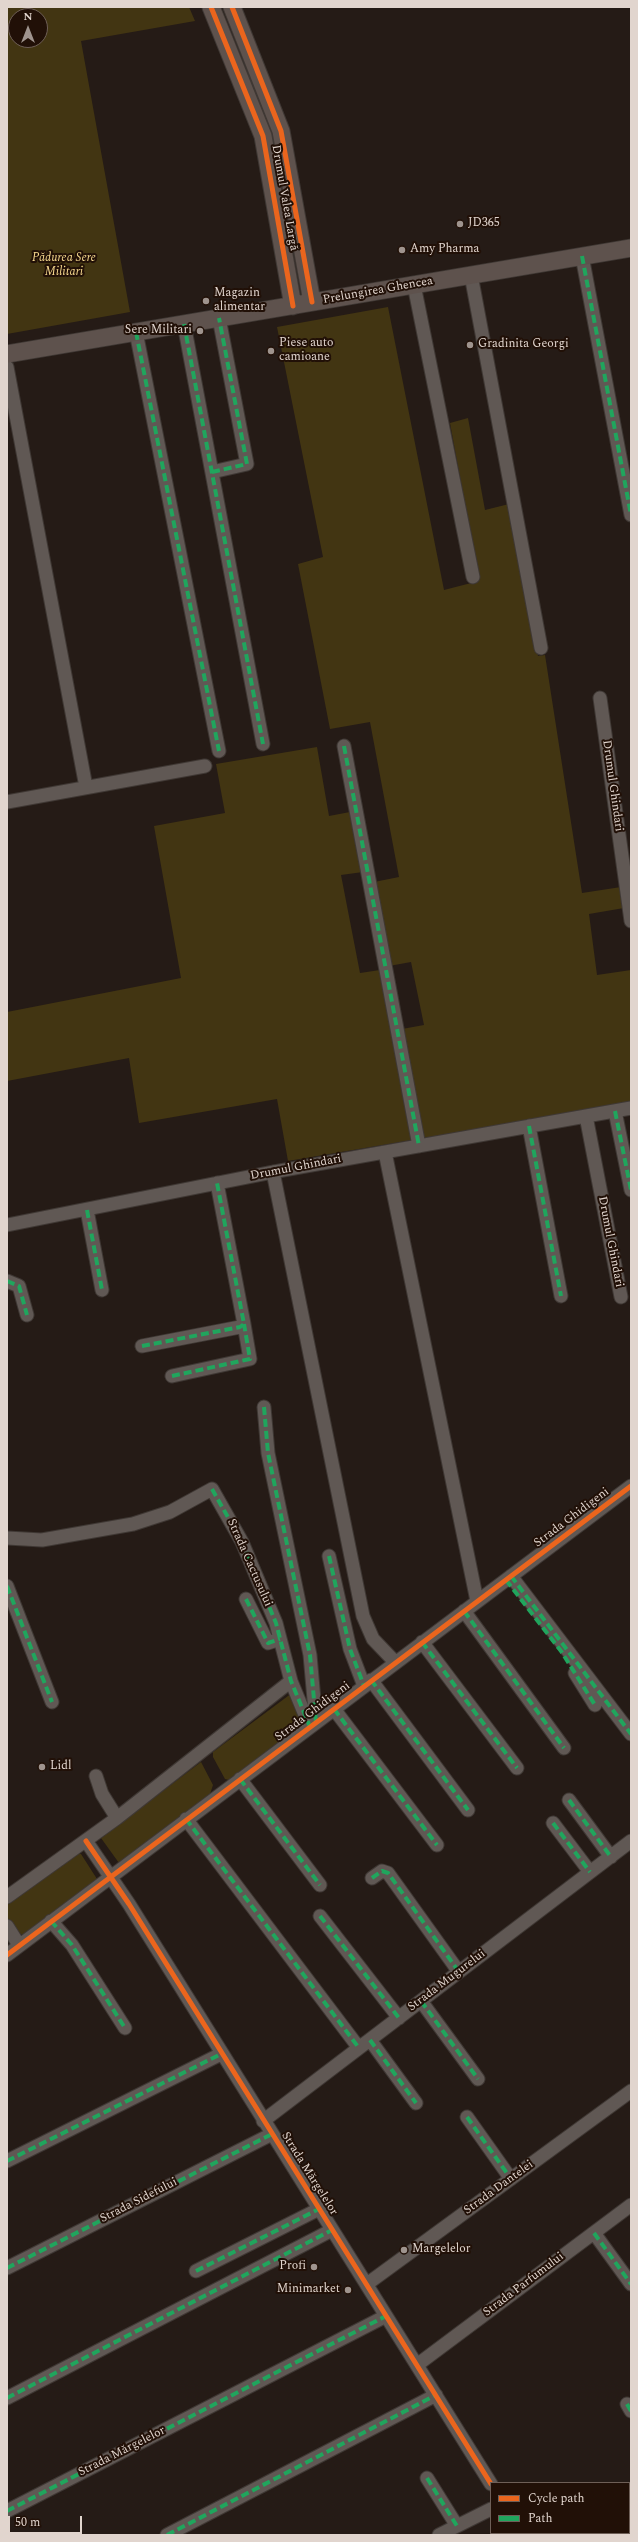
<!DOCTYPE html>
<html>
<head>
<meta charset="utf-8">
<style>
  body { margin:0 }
  #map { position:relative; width:638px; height:2542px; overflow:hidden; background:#251b16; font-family:Spectral,serif }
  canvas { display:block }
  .frame { position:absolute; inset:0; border:8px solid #e1d5ce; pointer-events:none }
  .legend { position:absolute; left:490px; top:2482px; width:140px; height:52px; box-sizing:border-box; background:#211007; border:1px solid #6e5f57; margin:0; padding:5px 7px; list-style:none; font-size:12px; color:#e1d5ce }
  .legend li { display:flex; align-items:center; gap:8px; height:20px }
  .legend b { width:20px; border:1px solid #6e5f57 }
  .north { position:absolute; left:8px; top:8px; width:40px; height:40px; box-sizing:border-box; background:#211007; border:1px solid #6e5f57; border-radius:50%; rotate:0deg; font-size:11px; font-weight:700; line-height:16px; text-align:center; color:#e1d5ce }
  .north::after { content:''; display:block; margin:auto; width:14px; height:18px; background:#9f948e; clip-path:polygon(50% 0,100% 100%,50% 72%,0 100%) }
  .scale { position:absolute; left:8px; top:2516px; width:74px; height:18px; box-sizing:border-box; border:2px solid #e1d5ce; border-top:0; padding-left:5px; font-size:12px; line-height:14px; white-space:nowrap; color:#e1d5ce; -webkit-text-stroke:3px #211007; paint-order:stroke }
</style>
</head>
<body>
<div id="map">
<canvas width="638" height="2542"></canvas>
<div class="frame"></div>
<ul class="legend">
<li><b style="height:5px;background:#eb651d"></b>Cycle path</li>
<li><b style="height:5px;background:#20a55d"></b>Path</li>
</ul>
<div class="north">N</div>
<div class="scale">50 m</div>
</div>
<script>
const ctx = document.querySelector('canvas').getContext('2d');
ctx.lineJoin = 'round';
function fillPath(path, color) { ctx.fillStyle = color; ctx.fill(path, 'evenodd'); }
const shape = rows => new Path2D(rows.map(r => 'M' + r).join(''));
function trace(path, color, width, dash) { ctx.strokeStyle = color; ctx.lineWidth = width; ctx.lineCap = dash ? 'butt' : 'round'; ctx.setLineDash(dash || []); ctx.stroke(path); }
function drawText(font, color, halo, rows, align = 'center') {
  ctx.font = font + ' Spectral,serif'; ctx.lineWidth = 4; ctx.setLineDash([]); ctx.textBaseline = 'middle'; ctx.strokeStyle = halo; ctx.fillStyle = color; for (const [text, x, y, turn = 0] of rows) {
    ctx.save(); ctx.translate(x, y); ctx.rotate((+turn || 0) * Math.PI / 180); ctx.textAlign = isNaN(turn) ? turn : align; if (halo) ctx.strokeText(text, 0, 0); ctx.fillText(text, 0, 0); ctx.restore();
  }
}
const green = shape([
  [7,7,189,7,195,21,81,41,130,312,7,334],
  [16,16,40,16,40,40,16,40],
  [388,307,444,590,479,581,450,423,468,418,485,510,509,504,538,656,545,655,582,893,621,887,624,908,589,914,597,975,631,970,631,1103,288,1161,277,1099,139,1123,129,1058,7,1081,7,1012,181,978,154,826,225,813,216,764,317,747,329,816,350,812,363,872,341,875,360,973,380,970,391,1031,424,1025,411,962,389,966,374,882,399,877,370,722,330,729,298,564,323,557,277,327],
  [292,1693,302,1724,299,1728,229,1780,225,1779,213,1757,213,1752],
  [201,1762,213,1785,210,1794,119,1863,101,1838],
  [77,1854,81,1854,97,1879,23,1935,18,1933,7,1917,7,1905]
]);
const minor = shape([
  [582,256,631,515],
  [471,275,541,648],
  [414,285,473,577],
  [184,324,263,744],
  [136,332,219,751],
  [7,367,86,787],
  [212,472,247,464,219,318],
  [600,698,631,921],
  [344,746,419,1146],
  [7,802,205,766],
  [615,1111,631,1190],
  [586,1116,621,1297],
  [529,1126,561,1296],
  [385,1152,477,1601],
  [273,1172,363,1616,373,1639,395,1662],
  [87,1210,102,1290],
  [7,1225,273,1172,631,1108],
  [7,1281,19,1286,27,1315],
  [142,1346,240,1327,244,1324,217,1183],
  [172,1376,250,1359,244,1324],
  [264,1407,268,1453,310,1655,316,1722],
  [7,1538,42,1540,133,1524,170,1512,212,1489,242,1542,276,1623,291,1681,310,1727],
  [329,1556,350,1649,364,1686],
  [511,1576,631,1734],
  [7,1586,52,1702],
  [246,1599,268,1643,280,1639],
  [464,1611,564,1748],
  [422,1642,517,1768],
  [575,1673,595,1705],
  [371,1680,468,1810],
  [334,1709,437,1845],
  [96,1776,102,1794,117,1818],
  [240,1779,320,1885],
  [569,1800,611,1857],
  [186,1819,359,2048],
  [553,1823,590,1872],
  [86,1841,129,1904,491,2484],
  [372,1878,382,1871,388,1873,459,1972],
  [7,1897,117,1818,291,1681],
  [320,1916,399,2018],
  [51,1921,72,1945,125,2028],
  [7,1926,19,1945],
  [7,1955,631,1486],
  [421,2001,478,2079],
  [370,2040,416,2103],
  [467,2117,511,2179],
  [263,2121,631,1841],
  [7,2161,221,2054],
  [594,2233,631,2284],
  [7,2268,272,2134],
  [196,2271,319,2209],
  [367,2284,631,2091],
  [417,2365,631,2205],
  [7,2398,332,2230],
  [627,2404,631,2411],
  [427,2478,457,2526],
  [7,2511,386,2316],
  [521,2533,523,2535],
  [584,2533,585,2535],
  [167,2535,436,2395],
  [439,2535,491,2509]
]);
const major = shape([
  [211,7,263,136,293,306],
  [232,7,281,131,312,302],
  [7,354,631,248]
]);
const quiet = shape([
  [582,256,631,515],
  [184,324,263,744],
  [136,332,219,751],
  [212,472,247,464,219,318],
  [344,746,419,1146],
  [615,1111,631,1190],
  [529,1126,561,1296],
  [87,1210,102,1290],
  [7,1281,19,1286,27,1315],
  [142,1346,240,1327,244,1324,217,1183],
  [172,1376,250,1359,244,1324],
  [264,1407,268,1453,310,1655,316,1722],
  [212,1489,242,1542,276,1623,291,1681,310,1727],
  [329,1556,350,1649,364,1686],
  [511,1576,631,1734],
  [506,1580,561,1651,595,1705],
  [7,1586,52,1702],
  [246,1599,268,1643,280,1639],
  [464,1611,564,1748],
  [422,1642,517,1768],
  [371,1680,468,1810],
  [334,1709,437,1845],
  [240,1779,320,1885],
  [569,1800,611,1857],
  [186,1819,359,2048],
  [553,1823,590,1872],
  [372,1878,382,1871,388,1873,459,1972],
  [320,1916,399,2018],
  [51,1921,72,1945,125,2028],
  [421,2001,478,2079],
  [370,2040,416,2103],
  [467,2117,511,2179],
  [7,2161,221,2054],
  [594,2233,631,2284],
  [7,2268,272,2134],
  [196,2271,319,2209],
  [7,2398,332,2230],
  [627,2404,631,2411],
  [427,2478,457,2526],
  [7,2511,386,2316],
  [584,2533,585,2535],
  [167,2535,436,2395]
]);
const cycleway = shape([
  [211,7,263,136,293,306],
  [232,7,281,131,312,302],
  [86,1841,129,1904,491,2484],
  [7,1955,631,1486]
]);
const markers = [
  [460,224,4,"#9f948e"],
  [402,250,4,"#9f948e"],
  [206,301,4,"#9f948e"],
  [200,331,4,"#9f948e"],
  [470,345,4,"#9f948e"],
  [271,351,4,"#9f948e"],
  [42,1767,4,"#9f948e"],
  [404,2250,4,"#9f948e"],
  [314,2267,4,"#9f948e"],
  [348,2290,4,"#9f948e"]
];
const streetNames = [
  ["Drumul Valea Largă",284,198,80],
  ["Prelungirea Ghencea",378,291,-10],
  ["Drumul Ghindari",612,786,82],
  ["Drumul Ghindari",296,1168,-11],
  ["Drumul Ghindari",610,1242,79],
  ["Strada Ghidigeni",572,1518,-37],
  ["Strada Cactusului",249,1563,66],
  ["Strada Ghidigeni",313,1712,-37],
  ["Strada Mugurelui",447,1981,-37],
  ["Strada Mărgelelor",309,2174,58],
  ["Strada Dantelei",499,2188,-36],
  ["Strada Sidefului",139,2201,-27],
  ["Strada Parfumului",524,2285,-37],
  ["Strada Mărgelelor",122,2452,-27]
];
const poiNames = [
  ["JD365",468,224],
  ["Amy Pharma",410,250],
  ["Magazin",214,294],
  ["alimentar",214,308],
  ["Sere Militari",192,331,"right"],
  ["Piese auto",279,344],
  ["camioane",279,358],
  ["Gradinita Georgi",478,345],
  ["Lidl",50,1767],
  ["Margelelor",412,2250],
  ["Profi",306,2267,"right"],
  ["Minimarket",340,2290,"right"]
];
const parkNames = [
  ["Pădurea Sere",64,259],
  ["Militari",64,273]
];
fillPath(green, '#423512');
trace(minor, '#3f3834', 15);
trace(major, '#3f3834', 19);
trace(minor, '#605854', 13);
trace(major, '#5e524d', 17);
trace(quiet, '#20a55d', 4, [8, 4]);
trace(cycleway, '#eb651d', 5);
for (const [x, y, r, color] of markers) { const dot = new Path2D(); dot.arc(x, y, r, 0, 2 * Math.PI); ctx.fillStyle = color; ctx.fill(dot); trace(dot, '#211007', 1.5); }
drawText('12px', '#e1d5ce', '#211007', streetNames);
drawText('12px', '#e1d5ce', '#211007', poiNames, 'left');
drawText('italic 12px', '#f9db90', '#211007', parkNames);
</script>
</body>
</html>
